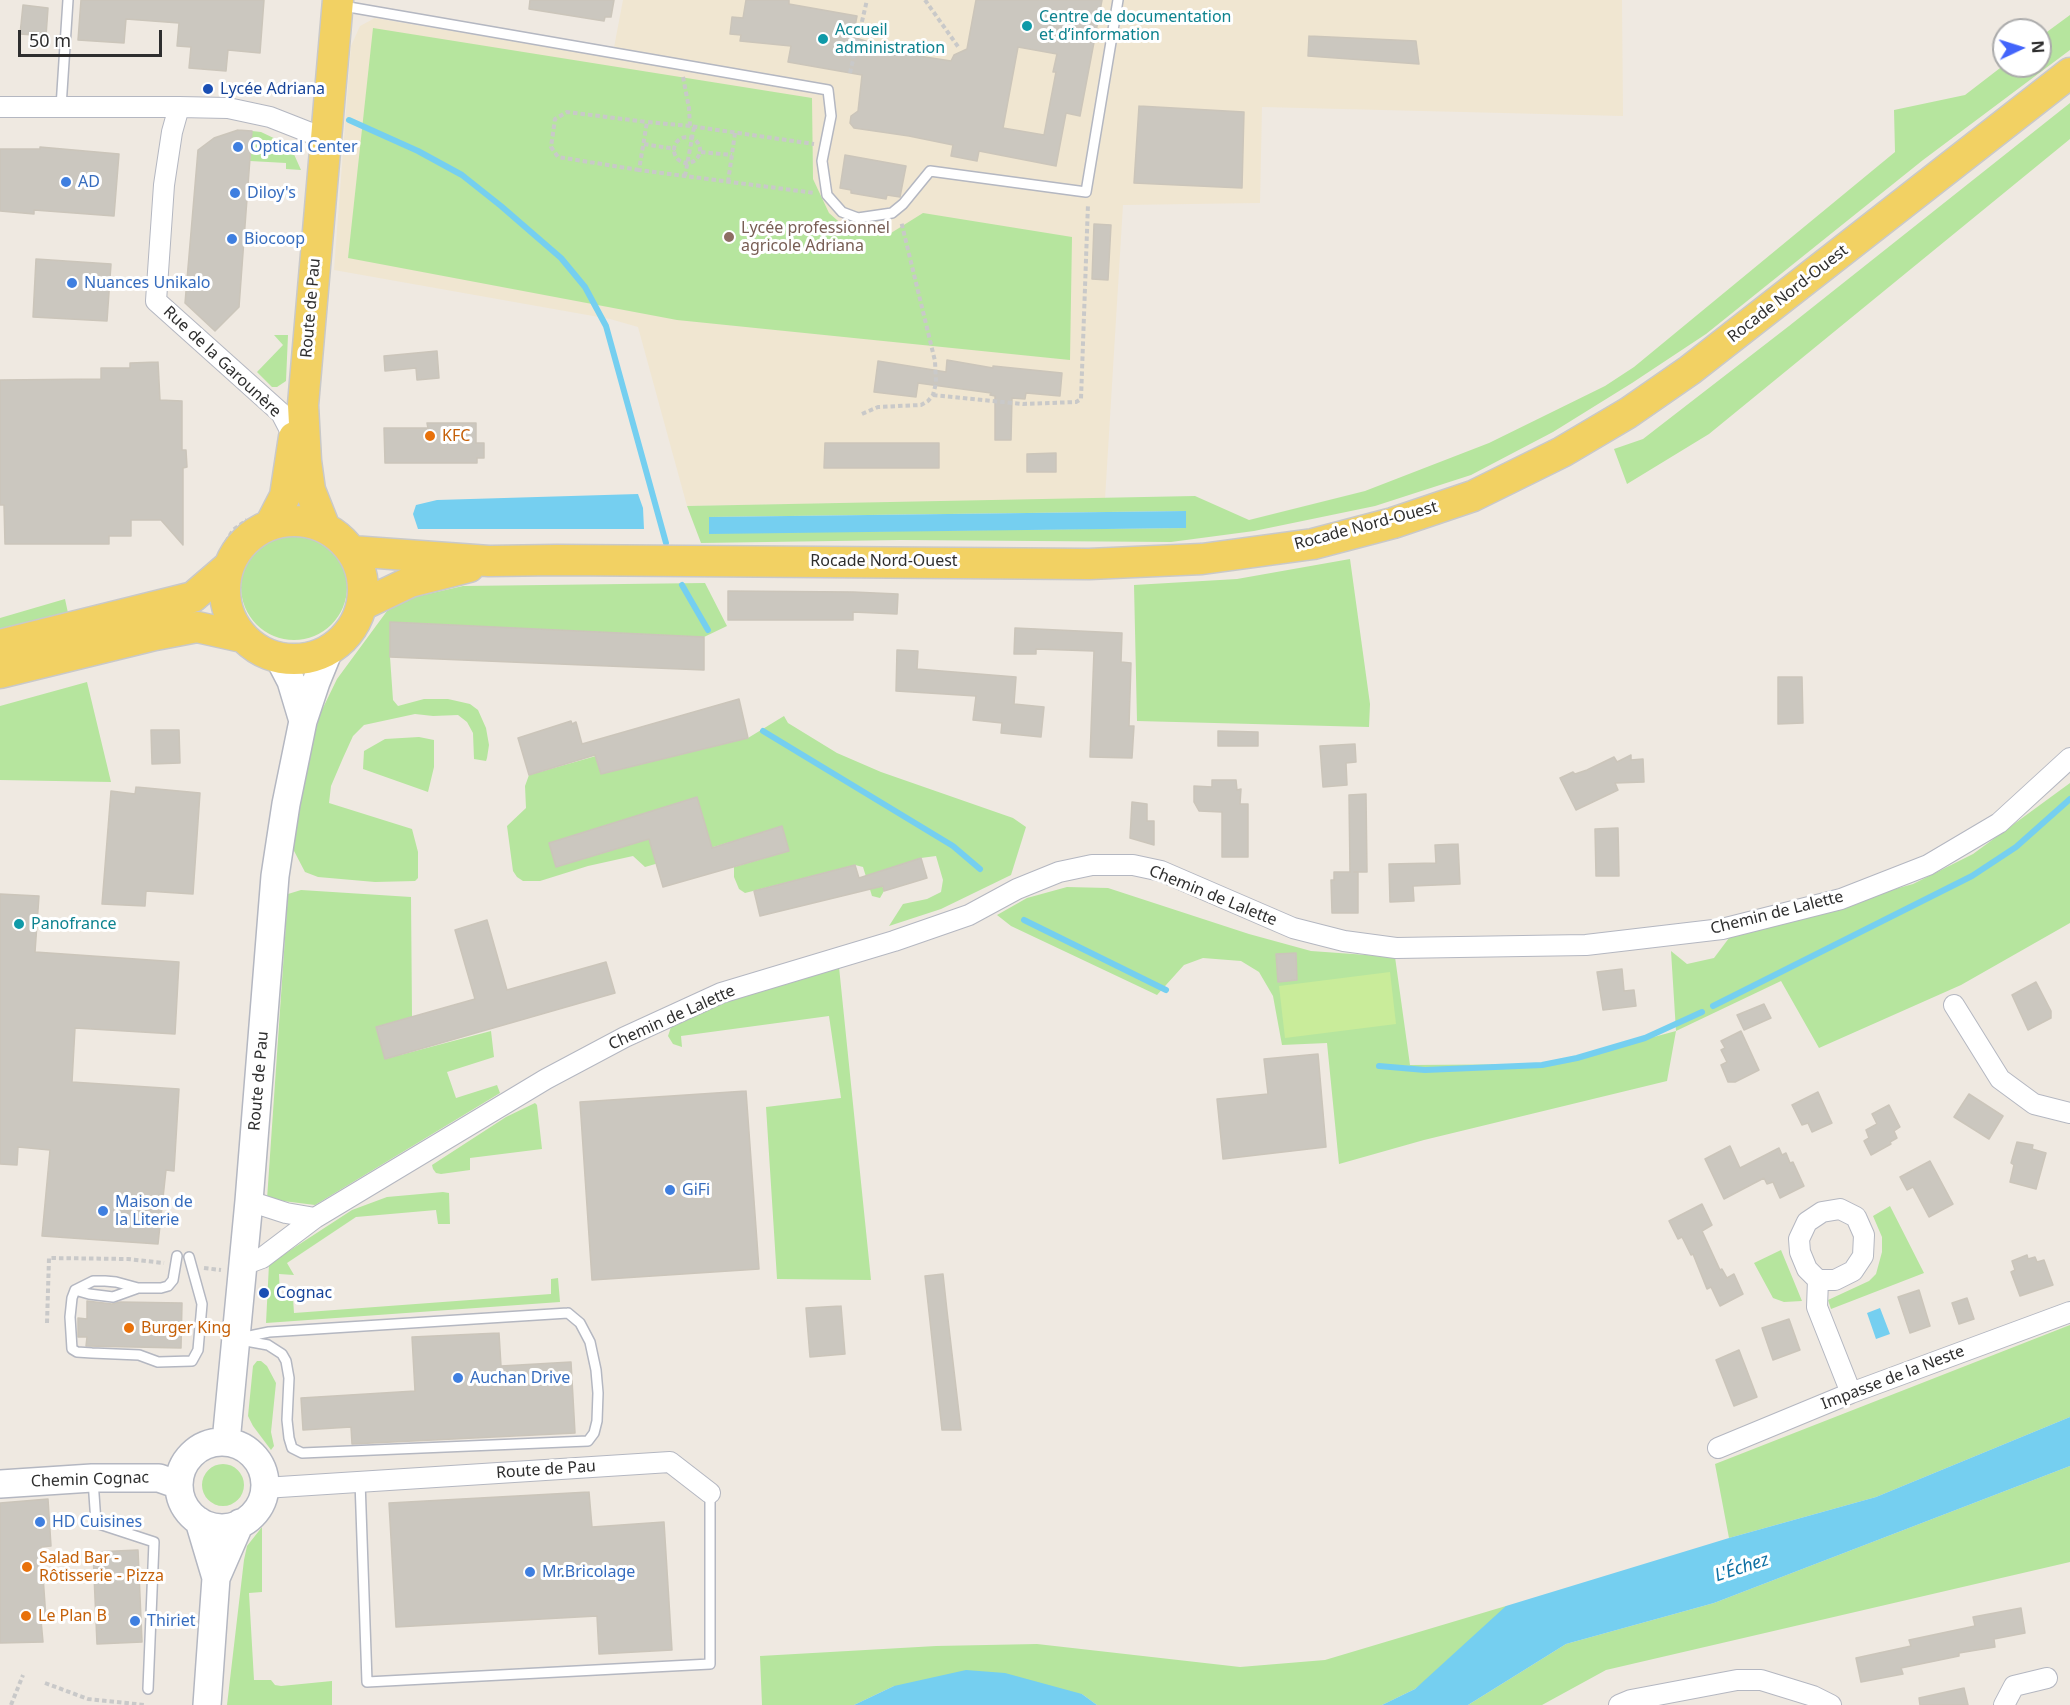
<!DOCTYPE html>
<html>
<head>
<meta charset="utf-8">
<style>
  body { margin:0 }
  #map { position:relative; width:2070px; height:1705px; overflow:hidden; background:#efe9e1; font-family:"Noto Sans",sans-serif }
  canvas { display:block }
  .north { position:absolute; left:1992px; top:18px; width:60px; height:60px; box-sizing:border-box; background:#fff; border:2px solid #ababab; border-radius:50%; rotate:86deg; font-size:16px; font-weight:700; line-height:24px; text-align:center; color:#2e2e2e }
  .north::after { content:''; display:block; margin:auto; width:21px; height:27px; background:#4264fb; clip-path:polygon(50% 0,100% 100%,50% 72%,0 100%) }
  .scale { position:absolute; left:18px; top:30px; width:144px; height:27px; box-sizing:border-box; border:3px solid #2e2e2e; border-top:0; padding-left:8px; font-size:18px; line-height:21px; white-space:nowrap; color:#2e2e2e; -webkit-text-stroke:4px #fff; paint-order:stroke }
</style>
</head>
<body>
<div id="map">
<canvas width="2070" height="1705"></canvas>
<div class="north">N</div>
<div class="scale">50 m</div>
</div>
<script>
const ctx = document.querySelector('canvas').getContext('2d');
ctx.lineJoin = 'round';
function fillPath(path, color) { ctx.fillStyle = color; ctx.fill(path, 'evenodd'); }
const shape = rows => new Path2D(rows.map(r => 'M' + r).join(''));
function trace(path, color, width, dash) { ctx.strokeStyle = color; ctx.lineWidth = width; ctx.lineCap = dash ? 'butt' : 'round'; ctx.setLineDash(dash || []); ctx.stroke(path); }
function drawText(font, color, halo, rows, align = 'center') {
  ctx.font = font + ' "Noto Sans",sans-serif'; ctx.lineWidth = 6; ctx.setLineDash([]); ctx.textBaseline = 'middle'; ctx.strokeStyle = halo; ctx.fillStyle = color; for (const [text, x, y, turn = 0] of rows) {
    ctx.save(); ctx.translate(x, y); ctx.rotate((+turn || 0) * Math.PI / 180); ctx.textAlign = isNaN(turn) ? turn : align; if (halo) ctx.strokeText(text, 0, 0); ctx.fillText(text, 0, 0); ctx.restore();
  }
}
const education = shape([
  [623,0,1622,0,1623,116,1262,107,1260,203,1123,205,1105,499,687,506,638,327,610,319,334,270,351,46,360,26,375,18,612,58]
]);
const green = shape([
  [2070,15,2070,50,1923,160,1706,334,1632,383,1553,432,1471,475,1375,506,1254,531,1171,542,901,540,701,543,687,506,1195,496,1249,520,1365,491,1489,443,1605,386,1634,367,1895,152,1894,110,1965,95,2004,65,2040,66,2040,37],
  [1186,511,1186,528,709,533,709,517],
  [373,28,812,98,813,179,829,213,845,227,866,234,891,233,923,213,1072,237,1070,360,677,320,348,258],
  [2070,103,2070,139,1709,434,1627,484,1614,449,1643,439,1789,326],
  [252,131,261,132,280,141,293,152,301,170,286,169,286,163,250,161],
  [274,335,288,335,286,381,277,387,272,387,257,372,283,345],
  '241 587a53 53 0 1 1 106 0a53 53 0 1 1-106 0Z',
  [1350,559,1370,704,1369,727,1137,721,1134,585,1237,579],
  [705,583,727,626,704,637,390,622,390,657,393,700,398,706,424,699,448,699,470,704,478,710,486,728,489,745,487,758,486,761,474,759,473,733,467,722,458,715,433,716,415,714,364,725,353,736,343,758,331,786,329,803,412,829,418,852,418,878,415,881,375,882,318,877,305,872,293,849,305,771,320,714,337,679,387,611,410,598,463,586],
  [65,599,68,613,0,630,0,618],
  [87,682,111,782,0,780,0,706],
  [784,716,788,723,837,753,881,772,1013,818,1026,827,1011,875,941,909,889,926,903,904,927,899,941,892,943,880,936,856,921,858,878,873,884,891,880,898,872,896,863,867,855,865,745,893,739,889,734,877,734,867,789,851,782,827,645,867,633,856,588,866,540,881,523,881,517,877,513,871,507,826,526,808,525,786,529,775,596,756,601,774,748,738],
  [419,737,434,740,434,767,428,792,363,769,364,751,385,739],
  [2070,783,2070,923,1961,985,1819,1048,1781,981,1676,1031,1667,1081,1424,1140,1339,1164,1327,1043,1282,1045,1273,996,1259,972,1241,961,1203,958,1184,965,1157,995,1011,926,997,915,1027,898,1067,887,1108,888,1249,934,1311,951,1395,957,1410,1065,1553,1064,1676,1031,1671,951,1687,964,1714,958,1732,934,1913,884,1973,854],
  [301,890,411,897,412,1017,376,1027,385,1059,491,1031,494,1057,447,1072,456,1098,497,1085,500,1093,315,1205,267,1199,288,894],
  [839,967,871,1280,777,1279,766,1107,841,1098,829,1016,681,1036,682,1047,673,1044,668,1036,671,1027,728,1000],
  [535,1103,537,1105,542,1149,470,1158,470,1170,441,1174,436,1173,433,1169,432,1165,506,1117],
  [443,1192,449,1193,450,1224,438,1224,436,1210,356,1217,287,1263,294,1275,279,1274,280,1295,293,1298,294,1313,551,1294,551,1279,558,1278,560,1302,266,1323,269,1264,352,1210,387,1197],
  [1890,1206,1924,1273,1831,1309,1828,1300,1869,1281,1876,1274,1882,1252,1882,1237,1873,1216],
  [1781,1250,1802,1301,1784,1302,1773,1298,1754,1263],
  [2070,1325,2070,1417,1876,1497,1729,1538,1715,1464],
  [257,1361,261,1361,267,1366,276,1383,271,1432,274,1446,271,1450,253,1426,248,1416,253,1366],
  '202 1485a21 21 0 1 1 42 0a21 21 0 1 1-42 0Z',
  [2070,1466,2070,1562,1606,1670,1542,1705,1468,1705,1566,1644,1714,1603],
  [262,1527,262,1592,249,1593,254,1680,271,1680,275,1685,281,1686,332,1681,332,1705,227,1705,244,1560,247,1546],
  [1506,1606,1510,1618,1415,1689,1382,1705,1097,1705,1082,1694,894,1686,854,1705,762,1705,760,1656,936,1646,1037,1644,1240,1667,1325,1660]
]);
const pitch = shape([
  [1390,972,1396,1024,1285,1038,1279,986]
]);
const water = shape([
  [638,494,643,508,644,529,418,529,413,514,416,505,437,500],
  [1186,511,1186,528,709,534,709,517],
  [1880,1308,1890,1334,1876,1339,1867,1313],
  [2070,1417,2070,1466,1714,1603,1566,1644,1468,1705,1382,1705,1415,1689,1506,1606,1729,1538,1876,1497],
  [966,1670,1005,1673,1082,1694,1097,1705,854,1705,894,1686]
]);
const stream = shape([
  [349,120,418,151,462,175,501,206,561,258,585,287,606,326,666,543],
  [682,585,708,630],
  [763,731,953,846,980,869],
  [1024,920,1166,990],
  [1713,1006,1972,876,2016,847,2070,799],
  [1379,1066,1425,1070,1542,1065,1577,1058,1645,1038,1702,1012]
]);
const building = shape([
  [81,0,264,0,260,53,228,50,226,71,189,68,191,47,177,46,179,23,126,19,124,43,78,40,81,0],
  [530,0,614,0,611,17,605,17,604,21,529,9,530,0],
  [746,0,789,0,789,4,857,16,853,37,906,54,951,61,954,55,967,49,976,0,1102,0,1080,116,1066,113,1056,166,979,151,977,161,951,156,953,145,909,136,854,128,850,123,851,116,858,111,862,75,788,62,791,46,740,41,741,35,730,34,732,17,743,18,746,0],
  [1018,47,1057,54,1053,72,1056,72,1044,135,1003,128,1018,47],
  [23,5,48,8,46,36,20,34,23,5],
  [1309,36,1416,41,1419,64,1308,56,1309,36],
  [1139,106,1244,112,1242,188,1134,183,1139,106],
  [238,130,252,131,239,307,215,331,185,303,198,150,214,138,238,130],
  [40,147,119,154,114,216,34,210,34,214,0,211,0,149,40,149,40,147],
  [845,155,906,166,900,197,887,195,886,199,851,193,851,190,840,188,845,155],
  [1094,224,1111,225,1108,280,1092,279,1094,224],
  [36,259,111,264,107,321,33,317,36,259],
  [437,351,439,378,417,380,416,368,385,371,384,356,437,351],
  [947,360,993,368,993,366,1062,373,1060,396,1026,393,1025,399,1012,398,1011,440,995,440,995,396,990,395,991,393,918,383,916,397,874,392,878,361,946,372,947,360],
  [158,362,160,400,182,401,182,450,186,450,187,467,183,468,183,545,161,520,131,520,131,536,109,536,109,544,5,544,4,505,0,505,0,380,101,379,101,368,130,368,130,363,158,362],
  [427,423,476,423,476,443,484,443,484,458,477,458,477,463,385,463,384,428,428,428,427,423],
  [825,443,939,443,939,468,824,468,825,443],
  [1056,453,1056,472,1027,472,1027,454,1056,453],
  [728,591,853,592,898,594,897,614,853,612,853,620,728,620,728,591],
  [390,622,704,637,704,670,390,657,390,622],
  [1015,628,1122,633,1121,662,1131,663,1129,726,1134,726,1132,758,1090,757,1094,651,1036,649,1036,654,1014,654,1015,628],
  [897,650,918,651,917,669,1016,677,1014,704,1044,707,1041,737,1001,733,1002,723,973,720,976,696,896,691,897,650],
  [1778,677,1802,677,1803,723,1778,724,1778,677],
  [739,699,748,738,601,774,595,755,529,775,518,738,571,721,572,724,576,722,582,744,739,699],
  [151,730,179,730,180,763,152,764,151,730],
  [1218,731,1258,732,1258,746,1218,746,1218,731],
  [1355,744,1356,762,1346,763,1347,785,1323,787,1320,746,1355,744],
  [1631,755,1631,760,1643,759,1644,782,1615,783,1618,790,1576,810,1560,778,1573,772,1575,774,1587,770,1614,757,1617,762,1631,755],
  [1212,780,1236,780,1237,790,1241,789,1240,804,1248,804,1248,857,1222,857,1222,812,1199,811,1194,802,1194,786,1212,787,1212,780],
  [136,787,200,793,193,894,146,891,145,906,102,904,111,791,135,794,136,787],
  [1366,794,1367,872,1354,872,1358,872,1358,913,1332,913,1331,880,1334,880,1334,872,1350,872,1349,795,1366,794],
  [697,797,712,848,782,826,789,851,663,887,649,839,556,867,549,843,697,797],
  [1132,802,1147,804,1147,821,1154,821,1154,845,1130,838,1132,802],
  [1618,828,1619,876,1596,876,1595,829,1618,828],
  [1458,844,1460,884,1413,886,1414,901,1390,902,1389,864,1436,863,1435,845,1458,844],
  [921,858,927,878,884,891,883,886,760,916,754,891,855,865,859,878,921,858],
  [0,894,39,896,35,952,179,962,175,1034,75,1028,72,1082,179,1089,174,1171,166,1170,158,1244,42,1236,50,1150,18,1147,17,1165,0,1164,0,894],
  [487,920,507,990,606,962,615,993,385,1059,376,1027,475,999,455,930,487,920],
  [1296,953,1297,980,1278,982,1276,954,1296,953],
  [1622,969,1624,991,1634,990,1636,1006,1603,1010,1597,972,1622,969],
  [2036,982,2051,1011,2051,1018,2028,1030,2012,995,2036,982],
  [1764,1004,1771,1018,1744,1030,1737,1015,1764,1004],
  [1741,1031,1759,1070,1735,1082,1728,1082,1721,1065,1727,1062,1721,1050,1725,1048,1721,1041,1741,1031],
  [1318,1054,1326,1147,1223,1159,1217,1099,1268,1094,1264,1059,1318,1054],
  [746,1091,759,1269,592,1280,580,1102,746,1091],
  [1818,1092,1832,1123,1812,1132,1808,1123,1802,1125,1792,1105,1818,1092],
  [1969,1094,2003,1116,1989,1139,1954,1117,1969,1094],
  [1889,1105,1900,1127,1894,1131,1897,1138,1890,1142,1891,1144,1871,1155,1864,1141,1869,1138,1866,1130,1877,1124,1872,1114,1889,1105],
  [2017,1142,2033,1145,2032,1149,2046,1153,2036,1189,2010,1182,2014,1165,2011,1163,2017,1142],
  [1730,1146,1740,1168,1779,1148,1782,1155,1786,1153,1790,1163,1793,1162,1804,1186,1780,1198,1773,1182,1767,1184,1764,1178,1724,1199,1705,1159,1730,1146],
  [1930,1161,1953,1204,1929,1217,1913,1187,1907,1190,1900,1177,1930,1161],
  [1702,1204,1712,1225,1702,1231,1720,1270,1722,1269,1727,1278,1734,1274,1743,1294,1720,1306,1711,1287,1707,1289,1693,1254,1691,1255,1682,1237,1678,1239,1669,1221,1702,1204],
  [2027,1255,2028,1259,2035,1257,2037,1262,2044,1260,2053,1285,2020,1296,2011,1272,2015,1270,2012,1261,2027,1255],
  [943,1274,947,1311,961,1430,942,1430,925,1276,943,1274],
  [1919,1290,1930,1326,1910,1333,1898,1297,1919,1290],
  [1967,1298,1974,1319,1959,1324,1952,1303,1967,1298],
  [87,1301,112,1304,120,1302,182,1303,181,1348,86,1346,87,1337,78,1337,78,1318,87,1319,87,1301],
  [841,1306,845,1354,810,1357,806,1308,841,1306],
  [1789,1319,1800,1350,1773,1360,1762,1328,1789,1319],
  [499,1333,501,1366,571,1362,575,1433,352,1444,351,1427,303,1430,301,1398,415,1391,412,1337,499,1333],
  [1739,1350,1757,1397,1734,1406,1716,1360,1739,1350],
  [589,1492,592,1527,664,1522,672,1650,599,1654,597,1616,396,1627,389,1503,589,1492],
  [48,1499,51,1546,41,1547,46,1619,41,1620,43,1642,0,1643,0,1503,48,1499],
  [138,1550,142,1642,97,1644,93,1552,138,1550],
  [2021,1608,2025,1633,1994,1639,1995,1647,1959,1653,1959,1656,1901,1668,1903,1674,1861,1682,1856,1658,1911,1646,1909,1640,1975,1626,1973,1617,2021,1608],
  [1964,1688,1968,1705,1920,1705,1919,1698,1964,1688]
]);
const path = shape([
  [925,0,959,48],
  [850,73,867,0],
  [683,77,689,108,690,126,814,144],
  [690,126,647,122,639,170,815,193],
  '674 150a13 13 0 1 1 26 0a13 13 0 1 1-26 0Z',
  [644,144,675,149],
  [701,152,732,155],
  [639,170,558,157,551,147,555,119,567,112,647,122],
  [685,176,694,127],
  [728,182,735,133],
  [933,395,1023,404,1076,402,1081,399,1088,204],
  [862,414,878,407,921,405,928,401,933,395,936,383,935,361,901,221],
  [226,542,233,530,247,520],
  [352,650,369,627],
  [204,1268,221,1270],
  [47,1323,49,1258,128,1259,164,1263],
  [45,1683,88,1699,145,1705],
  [11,1705,23,1675]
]);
const lane = shape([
  [343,6,828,90,831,116,822,161,827,195,842,212,858,218,892,213,903,204,930,171,1086,192,1118,0],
  [61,107,68,0],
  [177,1256,173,1280,168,1286,161,1288,138,1288,116,1282,105,1281,93,1281,75,1290,72,1298,70,1317,72,1349,77,1352,92,1353,139,1355,158,1362,192,1361,198,1350,202,1304,189,1257],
  [75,1290,89,1294,113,1297,138,1288],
  [568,1313,580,1323,590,1342,596,1370,598,1393,597,1421,594,1433,588,1441,302,1453,292,1448,289,1438,287,1420,289,1378,286,1361,282,1354,268,1345,235,1339,269,1332,568,1313],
  [93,1480,96,1523,154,1542,148,1689],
  [360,1481,367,1682,710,1664,710,1493]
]);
const street = shape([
  [0,107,179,107],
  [294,438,281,413,156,301,164,185,172,132,179,107,228,108,270,117,326,139],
  [1954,1005,2000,1079,2034,1104,2070,1113],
  [249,1201,286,1213,315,1218],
  [243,1265,262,1258,315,1218,546,1079,625,1037,721,993,894,941,969,915,1017,889,1059,872,1092,865,1133,865,1161,871,1293,928,1344,941,1396,948,1586,945,1722,929,1841,899,1928,865,1999,823,2070,758],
  [1818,1280,1835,1280,1853,1271,1863,1256,1864,1235,1856,1217,1840,1209,1822,1212,1807,1222,1799,1239,1800,1252,1807,1269,1818,1280,1817,1307,1851,1393],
  [1718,1448,1851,1393,2070,1312],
  [264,1488,670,1462,710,1493],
  [1619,1705,1631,1700,1737,1680,1761,1680,1813,1696,1831,1705],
  [2004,1705,2014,1686,2047,1678]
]);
const secondary = shape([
  [279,658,291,681,303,721],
  [226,1442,249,1201,275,876,286,804,303,721,316,682,329,650],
  '179 1485a43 43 0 1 1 86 0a43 43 0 1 1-86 0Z',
  [0,1484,92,1478,159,1478,179,1485],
  [199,1521,216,1578],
  [207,1705,216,1578,240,1523]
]);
const primary = shape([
  '225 590a69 69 0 1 1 138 0a69 69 0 1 1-138 0Z',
  [270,525,285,496,294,437],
  [325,528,310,490,306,461,303,405,338,0],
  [351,551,489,561,557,560,1089,564,1202,559,1313,544,1393,523,1473,496,1562,452,1628,413,1690,370,2070,73],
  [362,605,410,582,469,567],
  [0,645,193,597,229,566],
  [0,673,155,635,197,627,242,637]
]);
const markers = [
  [1027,26,6,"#0f9aa8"],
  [823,39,6,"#0f9aa8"],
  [208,89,6,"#1a4fb4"],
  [238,147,6,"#3f7fe0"],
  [66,182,6,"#3f7fe0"],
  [235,193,6,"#3f7fe0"],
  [729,237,6,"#8d6e63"],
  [232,239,6,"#3f7fe0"],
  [72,283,6,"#3f7fe0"],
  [430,436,6,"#e8710a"],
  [19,924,6,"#0f9aa8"],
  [670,1190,6,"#3f7fe0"],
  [103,1211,6,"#3f7fe0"],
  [264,1293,6,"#1a4fb4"],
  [129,1328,6,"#e8710a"],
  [458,1378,6,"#3f7fe0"],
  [40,1522,6,"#3f7fe0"],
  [27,1567,6,"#e8710a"],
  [530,1572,6,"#3f7fe0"],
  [26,1616,6,"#e8710a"],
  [135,1621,6,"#3f7fe0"]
];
const cultureNames = [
  ["Centre de documentation",1039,17],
  ["et d’information",1039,35],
  ["Accueil",835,30],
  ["administration",835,48],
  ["Panofrance",31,924]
];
const transitNames = [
  ["Lycée Adriana",220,89],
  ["Cognac",276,1293]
];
const shopNames = [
  ["Optical Center",250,147],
  ["AD",78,182],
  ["Diloy's",247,193],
  ["Biocoop",244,239],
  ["Nuances Unikalo",84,283],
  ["GiFi",682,1190],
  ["Maison de",115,1202],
  ["la Literie",115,1220],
  ["Auchan Drive",470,1378],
  ["HD Cuisines",52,1522],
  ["Mr.Bricolage",542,1572],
  ["Thiriet",147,1621]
];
const educationNames = [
  ["Lycée professionnel",741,228],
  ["agricole Adriana",741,246]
];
const streetNames = [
  ["Rocade Nord-Ouest",1788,294,-38],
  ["Route de Pau",311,308,-85],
  ["Rue de la Garounère",222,362,43],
  ["Rocade Nord-Ouest",1366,526,-15],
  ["Rocade Nord-Ouest",884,561],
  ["Chemin de Lalette",1213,896,22],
  ["Chemin de Lalette",1777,913,-14],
  ["Chemin de Lalette",672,1018,-24],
  ["Route de Pau",259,1081,-85],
  ["Impasse de la Neste",1893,1378,-21],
  ["Route de Pau",546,1470,-4],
  ["Chemin Cognac",90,1480,-2]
];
const foodNames = [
  ["KFC",442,436],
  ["Burger King",141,1328],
  ["Salad Bar -",39,1558],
  ["Rôtisserie - Pizza",39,1576],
  ["Le Plan B",38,1616]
];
const waterNames = [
  ["L'Échez",1742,1568,-18]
];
fillPath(education, '#f0e6d1');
fillPath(green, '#b6e59e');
fillPath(pitch, '#c9ec9a');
fillPath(water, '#75cff0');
trace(stream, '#75cff0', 6);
fillPath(building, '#cbc7bf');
trace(building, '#cbc5ba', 1.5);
trace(lane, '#b4b7c1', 12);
trace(street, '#b4b7c1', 22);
trace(secondary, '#b4b7c1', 30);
trace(primary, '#c9c9c9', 33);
trace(path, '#c9c9c9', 4, [4.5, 3]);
trace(lane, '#fff', 9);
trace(street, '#fff', 20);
trace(secondary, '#fff', 27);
trace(primary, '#f2d163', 30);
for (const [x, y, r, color] of markers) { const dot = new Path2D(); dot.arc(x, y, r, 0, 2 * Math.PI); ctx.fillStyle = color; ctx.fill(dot); trace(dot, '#fff', 2); }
drawText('16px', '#0d838f', '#fff', cultureNames, 'left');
drawText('16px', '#164399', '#fff', transitNames, 'left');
drawText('16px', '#366cbe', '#fff', shopNames, 'left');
drawText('16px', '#785e54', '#fff', educationNames, 'left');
drawText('16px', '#2e2e2e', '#fff', streetNames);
drawText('16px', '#c56008', '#fff', foodNames, 'left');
drawText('italic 18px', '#0d6fa3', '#fff', waterNames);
</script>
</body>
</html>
